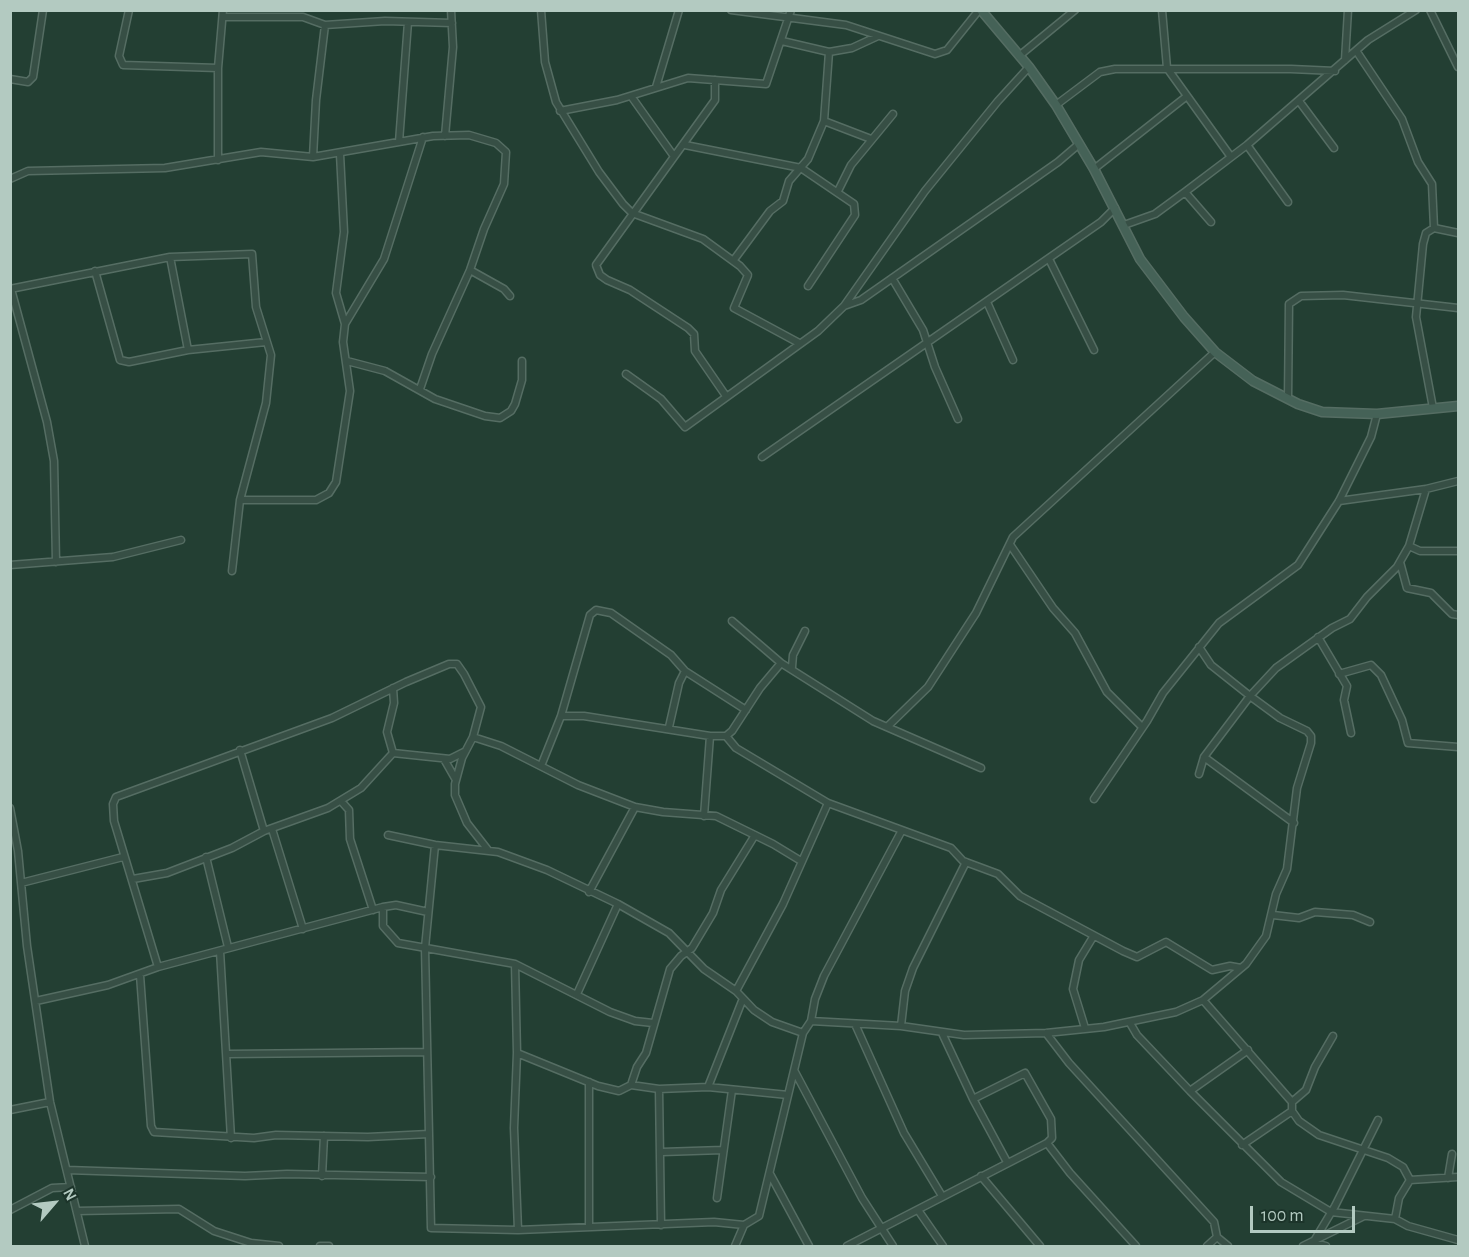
<!DOCTYPE html>
<html>
<head>
<meta charset="utf-8">
<style>
  body { margin:0 }
  #map { position:relative; width:1469px; height:1257px; overflow:hidden; background:#233f33; font-family:"Alegreya Sans",sans-serif }
  canvas { display:block }
  .frame { position:absolute; inset:0; border:12px solid #b3cac1; pointer-events:none }
  .north { position:absolute; left:24px; top:1173px; width:60px; height:60px; -webkit-text-stroke:4px #1c342a; paint-order:stroke; rotate:62deg; font-size:16px; font-weight:700; line-height:24px; text-align:center; color:#b3cac1 }
  .north::after { content:''; display:block; margin:auto; width:21px; height:27px; background:#b3cac1; clip-path:polygon(50% 0,100% 100%,50% 72%,0 100%) }
  .scale { position:absolute; left:1250px; top:1206px; width:105px; height:27px; box-sizing:border-box; border:3px solid #b3cac1; border-top:0; padding-left:8px; font-size:18px; line-height:21px; white-space:nowrap; color:#b3cac1; -webkit-text-stroke:4px #1c342a; paint-order:stroke }
</style>
</head>
<body>
<div id="map">
<canvas width="1469" height="1257"></canvas>
<div class="frame"></div>
<div class="north">N</div>
<div class="scale">100 m</div>
</div>
<script>
const ctx = document.querySelector('canvas').getContext('2d');
ctx.lineJoin = 'round';
const shape = rows => new Path2D(rows.map(r => 'M' + r).join(''));
function trace(path, color, width, dash) { ctx.strokeStyle = color; ctx.lineWidth = width; ctx.lineCap = dash ? 'butt' : 'round'; ctx.setLineDash(dash || []); ctx.stroke(path); }
const street = shape([
  [129,10,119,56,123,65,218,68],
  [541,10,545,62,556,102,599,172,623,204,632,213,703,239,740,266,748,275,734,308,799,343],
  [731,10,846,25,935,54,947,50,979,10],
  [1162,10,1167,68,1231,157],
  [1430,10,1458,67],
  [224,17,303,17,325,25,385,21,452,23],
  [829,52,852,48,878,36],
  [1357,52,1402,119,1418,162,1432,184,1434,228,1426,233,1423,244,1416,317,1433,408],
  [1019,56,1075,10],
  [1345,60,1348,10],
  [10,79,28,82,33,77,43,10],
  [715,80,715,100,596,265,600,275,607,280,630,290,688,328,694,334,695,351,726,396],
  [656,87,679,10],
  [631,96,673,155],
  [1299,101,1334,148],
  [1056,105,1100,72,1115,69,1291,69,1335,71],
  [560,111,617,100,688,78,766,84,791,10],
  [824,121,871,139],
  [445,136,453,47,451,10],
  [399,142,408,22],
  [685,145,801,168,854,204,855,215,808,286],
  [1247,145,1288,202],
  [313,157,316,100,325,25],
  [218,160,218,68,223,10],
  [1094,169,1187,96],
  [10,179,28,171,165,168,261,152,313,157,433,136,469,135,496,143,506,152,504,184,484,229,470,270,432,354,420,389],
  [838,191,851,165,893,114],
  [1185,192,1211,222],
  [1124,225,1155,214,1185,192,1247,145,1368,40,1416,10],
  [1434,228,1458,233],
  [170,257,188,350],
  [1049,259,1094,350],
  [733,261,770,211,783,201,789,181,808,159,824,121,829,52,782,41],
  [470,270,504,289,510,296],
  [95,271,120,360,129,362,188,350,266,342],
  [892,278,923,330,935,367,958,419],
  [10,289,170,257,252,254,256,307,271,355,266,403,240,500,232,571],
  [11,289,47,422,54,461,56,562],
  [987,302,1013,360],
  [844,306,861,300,1058,162,1079,144],
  [345,324,384,259,423,137],
  [347,361,385,371,435,399,485,416,500,418,511,411,515,404,522,380,522,361],
  [626,374,661,399,685,427,818,331,844,306,925,191,998,101,1029,67],
  [1288,399,1289,304,1301,296,1343,295,1458,308],
  [762,457,1101,222,1115,208],
  [240,500,316,500,329,493,336,482,350,391,343,342,345,324,336,293,344,232,340,154],
  [1339,501,1426,489,1458,481],
  [1011,546,1053,608,1075,633,1107,692,1142,727],
  [1409,546,1420,551,1458,551],
  [1400,562,1407,588,1431,593,1452,614,1458,615],
  [10,565,113,557,181,540],
  [732,621,781,663,873,721,981,768],
  [1318,637,1347,686,1344,700,1351,733],
  [792,667,793,655,805,631],
  [1339,674,1371,665,1381,675,1402,720,1408,743,1458,747],
  [561,716,584,716,710,736,726,736,736,748,828,803,951,848,963,861,998,874,1020,896,1123,951,1137,957,1166,942,1212,970,1230,966,1241,968],
  [669,727,679,683,685,671],
  [887,727,928,687,976,613,1013,537,1215,352],
  [726,736,732,731,760,688,781,663],
  [473,737,501,746,578,785,635,807,663,812,716,816,773,844,801,861],
  [240,750,264,831],
  [393,753,387,732,394,703,393,688],
  [1204,757,1294,823],
  [444,759,456,780],
  [541,766,561,716,590,615,596,610,611,613,671,655,685,671,746,710],
  [1199,774,1204,757,1250,696,1276,668,1332,628,1350,619,1367,597,1397,567,1409,546,1426,489],
  [1094,799,1147,721,1163,693,1219,623,1298,565,1339,501,1371,437,1377,414],
  [341,801,349,810,350,839,373,910],
  [10,808,18,851,27,946,50,1102,85,1246],
  [704,816,710,736],
  [272,829,303,929],
  [388,835,435,845,498,852,547,870,618,904,669,933,704,969,736,991,754,1010,772,1022,803,1033],
  [435,845,425,948,431,1228,518,1230,714,1222,744,1225],
  [206,857,228,947],
  [133,879,167,873,232,848,264,831,328,808,361,788,393,753,450,759,464,752],
  [21,883,123,857],
  [589,892,635,807],
  [383,907,383,926,398,943,515,964,610,1012,635,1021,653,1023],
  [1273,915,1299,918,1315,912,1353,915,1370,922],
  [220,951,231,1138],
  [515,964,517,1053,514,1128,518,1230],
  [158,967,114,821,113,804,116,797,332,718,406,682,449,664,457,664,464,674,481,707,473,737,462,758,455,784,455,795,467,823,488,850],
  [140,975,151,1126,154,1132,254,1138,276,1135,368,1137,429,1134],
  [736,991,783,904,828,803],
  [577,994,618,904],
  [1203,1000,1292,1102,1292,1111,1299,1121,1319,1135,1388,1158,1403,1167,1410,1180],
  [36,1001,108,985,158,967,383,907,396,905,428,912],
  [811,1021,901,1026,964,1035,1046,1033,1104,1027,1176,1012,1203,1000,1246,964,1266,936,1276,894,1287,869,1297,788,1311,743,1311,736,1307,731,1280,718,1250,696,1211,665,1199,647],
  [1130,1023,1137,1035,1190,1091,1281,1182,1331,1212,1395,1219],
  [855,1024,904,1133,942,1196],
  [901,1026,905,991,913,968,966,862],
  [1085,1028,1073,989,1079,960,1093,937],
  [942,1033,973,1099,1007,1162],
  [1046,1033,1069,1063,1214,1222,1217,1237,1207,1246],
  [517,1053,598,1086,619,1091,631,1085,659,1089,708,1087,788,1095],
  [228,1054,427,1052],
  [795,1072,862,1198,893,1246],
  [589,1082,589,1226],
  [631,1085,637,1067,646,1053,670,969,681,956,692,948,713,913,721,890,755,835],
  [708,1087,742,1001],
  [659,1089,661,1225],
  [1190,1091,1248,1050],
  [973,1099,1025,1073,1051,1119,1052,1138,1047,1143,1070,1173,1136,1246],
  [1292,1102,1306,1090,1315,1067,1333,1036],
  [10,1110,50,1102],
  [1242,1145,1292,1111],
  [662,1152,723,1150],
  [67,1170,245,1176,287,1174,431,1177],
  [770,1174,809,1246],
  [322,1176,324,1136],
  [981,1176,1040,1246],
  [1448,1178,1452,1154],
  [1410,1180,1399,1198,1395,1219,1408,1226,1458,1240],
  [1410,1180,1458,1177],
  [717,1198,732,1090],
  [10,1210,52,1188,71,1187],
  [918,1210,943,1246],
  [77,1211,179,1209,214,1231,251,1243,279,1246],
  [1217,1237,1228,1246],
  [1314,1243,1326,1246],
  [320,1246,329,1246],
  [735,1246,744,1225,759,1216,803,1033,811,1021,815,999,824,976,901,832],
  [847,1246,1047,1143],
  [1303,1246,1364,1216],
  [1311,1246,1335,1206,1378,1120]
]);
const secondary = shape([
  [981,10,1029,67,1056,105,1094,169,1140,259,1184,317,1215,352,1253,381,1298,404,1322,412,1377,414,1458,406]
]);
trace(street, '#556d63', 9);
trace(secondary, '#556d63', 11);
trace(street, '#374f45', 6);
trace(secondary, '#456257', 8);
</script>
</body>
</html>
